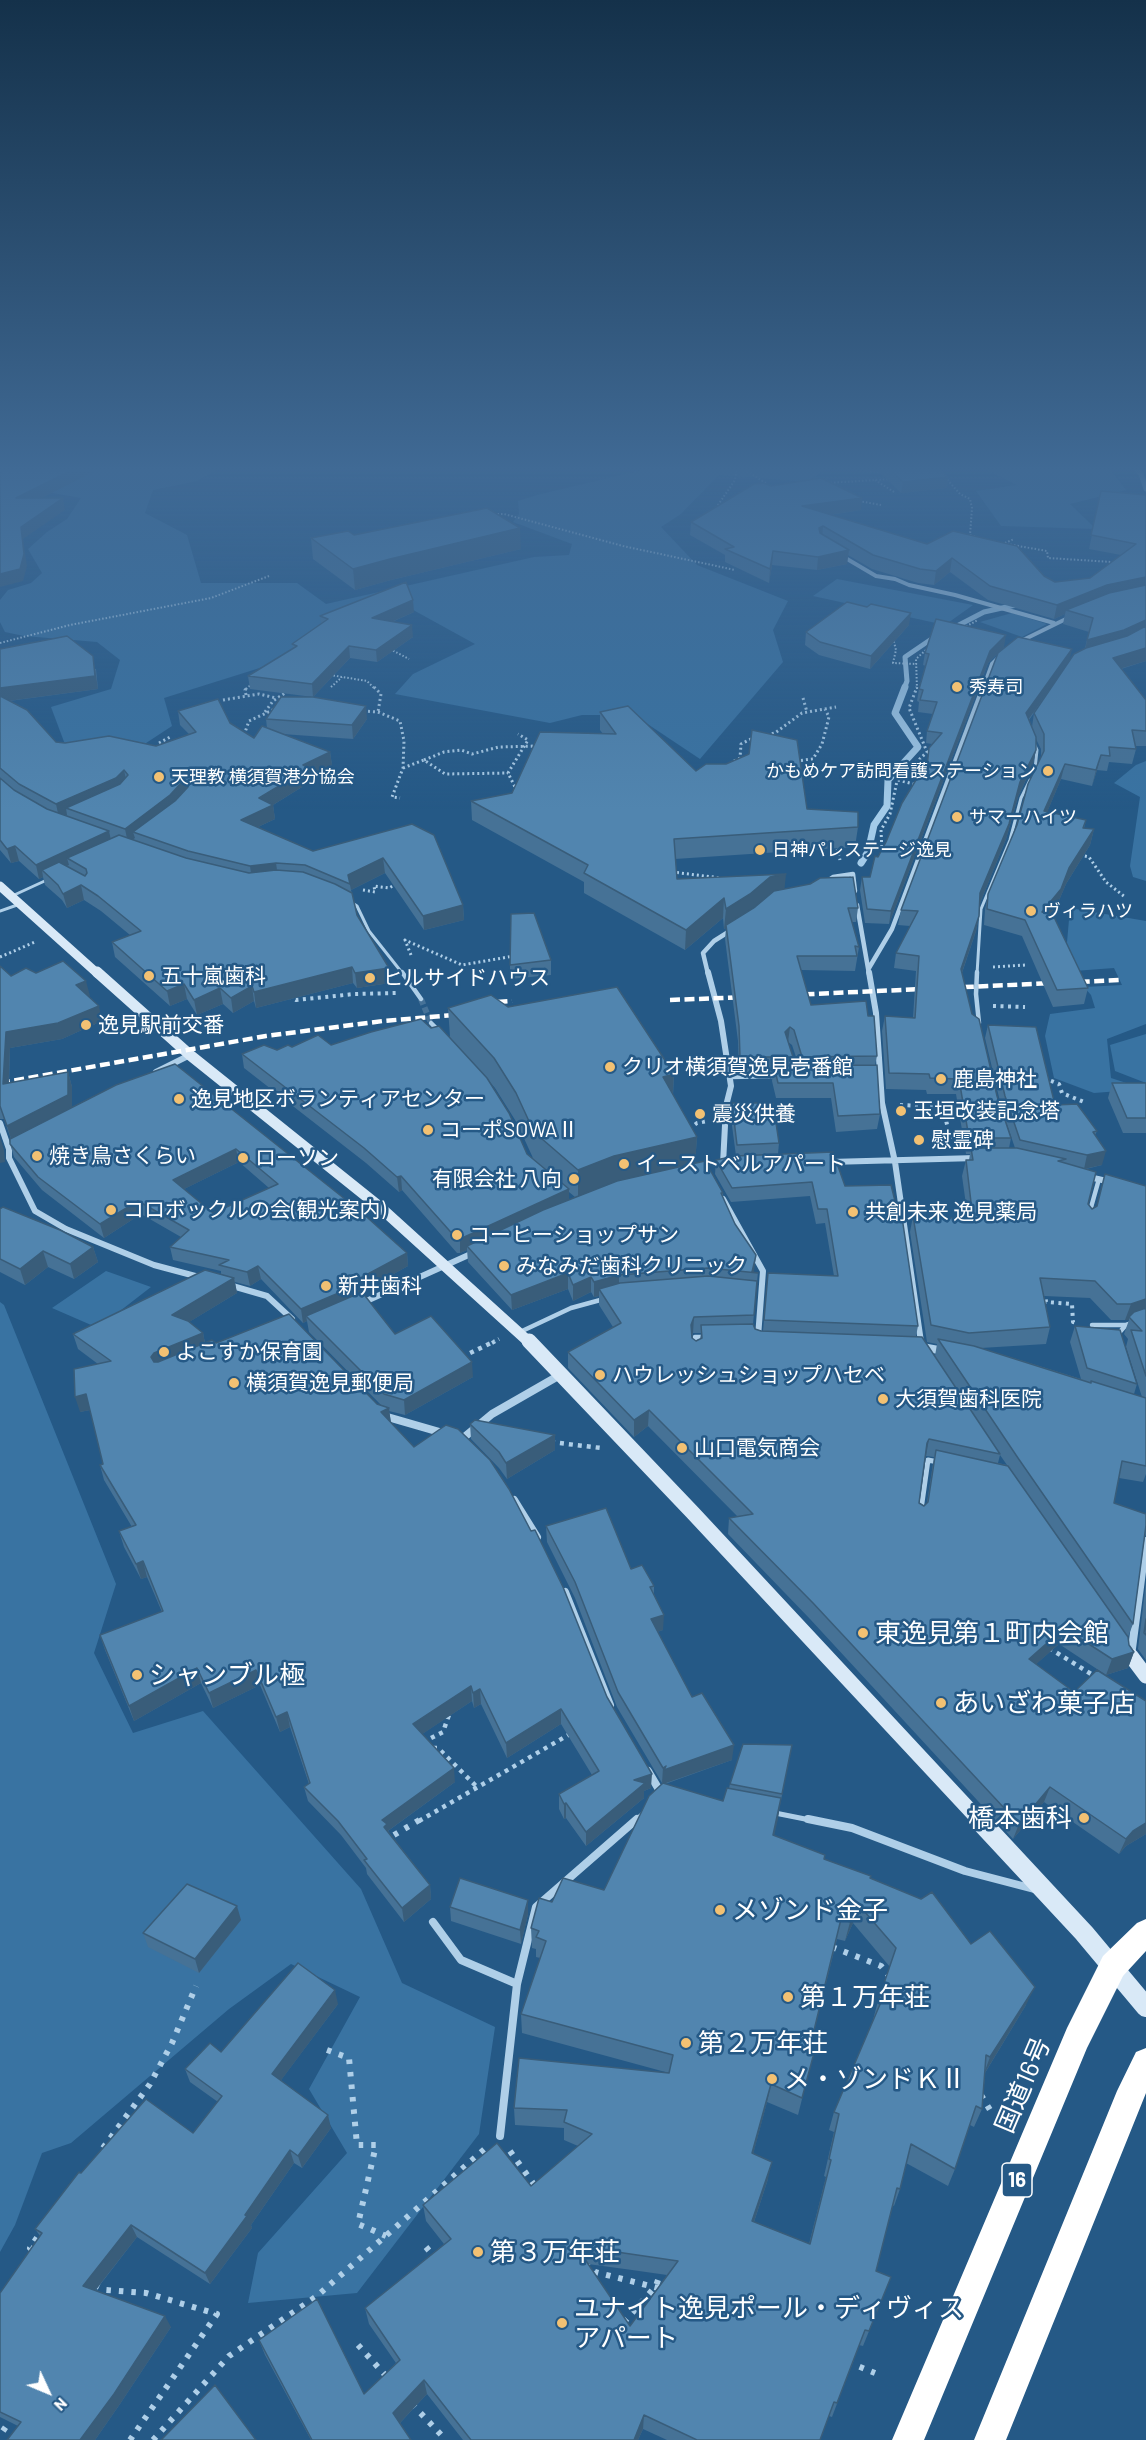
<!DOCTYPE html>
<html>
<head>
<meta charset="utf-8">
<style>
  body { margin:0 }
  #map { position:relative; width:1146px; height:2440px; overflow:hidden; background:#255986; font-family:Barlow,sans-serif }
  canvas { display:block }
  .north { position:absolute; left:18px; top:2362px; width:60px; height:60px; -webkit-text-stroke:4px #255986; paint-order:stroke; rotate:134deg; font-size:16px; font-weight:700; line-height:24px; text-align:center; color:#fff }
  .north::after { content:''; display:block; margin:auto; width:21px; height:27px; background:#fff; clip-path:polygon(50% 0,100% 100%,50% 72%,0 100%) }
</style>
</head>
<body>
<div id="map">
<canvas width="1146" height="2440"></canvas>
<div class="north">N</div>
</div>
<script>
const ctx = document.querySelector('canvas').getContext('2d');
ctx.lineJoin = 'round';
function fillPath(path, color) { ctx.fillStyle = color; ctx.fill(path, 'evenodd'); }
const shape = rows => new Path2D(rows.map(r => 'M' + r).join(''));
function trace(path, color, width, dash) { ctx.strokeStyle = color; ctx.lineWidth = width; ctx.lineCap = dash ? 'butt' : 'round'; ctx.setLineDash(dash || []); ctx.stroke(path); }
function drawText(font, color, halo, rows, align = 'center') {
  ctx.font = font + ' Barlow,"Noto Sans JP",sans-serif'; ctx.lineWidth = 5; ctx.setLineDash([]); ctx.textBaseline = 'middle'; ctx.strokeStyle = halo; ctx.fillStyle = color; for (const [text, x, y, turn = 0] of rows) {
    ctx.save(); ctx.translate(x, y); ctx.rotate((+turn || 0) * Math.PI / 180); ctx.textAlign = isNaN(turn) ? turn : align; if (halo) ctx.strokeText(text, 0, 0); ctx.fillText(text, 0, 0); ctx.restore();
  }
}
const green = shape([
  [23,468,220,468,197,481,153,490,145,513,187,535,201,583,297,583,326,604,534,557,569,555,572,544,513,522,519,514,518,501,537,495,650,468,827,468,807,482,719,475,681,514,661,527,697,565,788,601,773,630,783,662,700,759,634,715,582,715,550,723,395,694,413,674,475,644,406,606,323,622,282,661,164,698,172,726,140,747,66,747,51,707,111,689,120,660,97,642,24,636,5,632,0,622,0,600,8,590,31,583,42,573,28,549,47,532,67,519,81,498,52,493,22,478],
  [983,468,1109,468,1126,490,1070,504,1096,529,1001,526,976,491,1017,485],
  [837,579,973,605,945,625,813,596],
  [1012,613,1047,624,1022,637,980,622],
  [1146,761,1146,881,1133,877,1130,866,1140,797,1114,783,1136,765],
  [1070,908,1146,921,1146,1024,1107,1039,1111,1078,1145,1089,1094,1093,1054,1078,1045,1036,1050,1014,1095,1008,1091,995,1084,987,1122,985,1114,968,1074,971,1066,954],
  [1146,1034,1146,1083,1115,1071,1110,1045],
  [106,1271,151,1287,98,1328,52,1308],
  [0,1302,4,1305,116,1584,94,1653,133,1733,203,1711,361,1889,402,1983,495,2027,479,2134,357,2293,248,2303,258,2253,347,2153,309,2089,360,1997,291,1964,229,2009,71,2143,42,2153,15,2225,0,2252]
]);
const streamFar1 = shape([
  [1135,468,1141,474,1146,489],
  [904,689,907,681,905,657,930,640,984,612,1020,604]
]);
const stream = shape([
  [861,863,868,852,874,825,887,806,888,780,918,747,895,713,905,687]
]);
const streetTunnel = shape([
  [421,999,431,1023]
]);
const pathFar4 = shape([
  [749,468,747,471,767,484],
  [853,468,860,471,882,472],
  [945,477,960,494,970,499,972,508,970,535,976,537],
  [875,480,894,492],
  [827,483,891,479],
  [859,501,881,505],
  [714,511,735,480,737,468],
  [494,514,504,514,623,546,735,570],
  [1005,543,1014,539],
  [1007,544,1047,551,1048,558,1112,562],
  [963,628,978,620],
  [893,638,896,650,893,663,917,664],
  [0,643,70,625,211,598,269,576],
  [390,649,409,659],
  [330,675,367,681,375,689],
  [331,687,342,677],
  [246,689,252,684],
  [917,689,916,659,928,648]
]);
const pathFar3 = shape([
  [374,687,381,694,378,712],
  [246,695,245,690,248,687],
  [803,698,807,712],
  [223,700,259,694,276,698],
  [363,711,378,712,400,721,404,741,403,768,392,797,400,798],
  [265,712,273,701,288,691],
  [244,735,249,721,277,708],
  [767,735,775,733,802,713,836,707],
  [163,746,159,743,172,736],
  [424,760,444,752,461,750,472,754,499,747,537,746],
  [734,761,740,758,741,744,753,738],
  [796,761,813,759,822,744,829,717,825,709],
  [403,768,424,760,445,774,508,773],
  [898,780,917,785],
  [517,791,508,773,528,740,518,734],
  [836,844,840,860],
  [882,852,881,830,890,814,897,781,927,752,909,708,917,687],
  [1080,855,1089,857,1106,882,1125,897],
  [672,872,721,878],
  [363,890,375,892,374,886,389,888,396,884],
  [411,955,405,940,462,965,514,956],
  [0,957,35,942],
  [993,967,1025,965]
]);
const pathFar2 = shape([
  [289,996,296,1000,354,994,397,993],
  [993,1006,1025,1007],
  [1044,1078,1059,1084,1062,1093,1084,1102],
  [900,1105,962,1108],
  [943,1107,951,1142],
  [689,1129,697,1123,707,1121],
  [1045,1292,1046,1302,1072,1304,1073,1322,1077,1323],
  [492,1343,499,1339]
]);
const pathFar1 = shape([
  [462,1357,495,1341],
  [551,1442,601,1448],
  [1049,1648,1096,1677],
  [423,1742,443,1732,450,1712],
  [433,1748,438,1748,477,1787],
  [419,1821,570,1734]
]);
const path = shape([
  [394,1835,421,1819],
  [832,1947,881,1966,890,1977],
  [327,2050,349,2058,357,2145,376,2145,358,2224,386,2236],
  [981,2095,993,2115],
  [103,2148,150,2084,172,2043,196,1986],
  [510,2151,535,2186],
  [426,2247,435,2258],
  [34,2250,30,2248,40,2233],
  [587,2261,595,2272,662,2289],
  [95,2285,106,2290,146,2293,217,2314,130,2440],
  [624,2322,656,2286,661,2271],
  [358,2345,386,2376],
  [848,2362,875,2373],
  [412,2404,446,2440],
  [3,2431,11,2419],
  [153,2440,229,2356,317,2296,487,2147]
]);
const laneFar3 = shape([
  [1034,743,1037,750,1035,769],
  [12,896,49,879],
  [351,902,357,906,369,931,403,974],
  [0,911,20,904],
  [977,974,981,909,1010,840,1021,798,1030,780]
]);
const laneFar2 = shape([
  [402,972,421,999],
  [977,972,976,994,979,1023],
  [431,1023,438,1030],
  [729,1077,779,1076],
  [1090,1211,1099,1179],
  [1092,1325,1126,1325],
  [520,1332,571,1308,604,1299],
  [1118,1334,1126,1325,1132,1323],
  [696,1343,695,1337,704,1337]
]);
const laneFar1 = shape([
  [695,1341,696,1347],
  [921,1510,928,1460,938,1462],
  [775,1813,815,1821],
  [635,1821,643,1814]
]);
const lane = shape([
  [808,1819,852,1828,965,1871,1034,1889],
  [433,1922,461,1960,517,1984],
  [500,2136,517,1984,536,1907,637,1819]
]);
const streetFar3 = shape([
  [842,556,876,576,895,579,909,585,955,595,1054,623],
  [1019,642,1072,616],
  [983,689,992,664,999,657]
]);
const streetFar2 = shape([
  [826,882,833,877,853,874,855,891],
  [857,905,869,974],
  [869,968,892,929,983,687],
  [708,974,703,953,714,941,733,929]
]);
const streetFar1 = shape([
  [708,972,721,1021,731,1086,726,1106,723,1164],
  [869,972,876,1013,882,1103,895,1162,921,1342],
  [156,1072,190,1055],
  [0,1123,9,1149,9,1158,35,1211,66,1229,154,1265,199,1277],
  [830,1162,976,1158],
  [1089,1177,1111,1182],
  [723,1199,763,1271,758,1337],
  [229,1285,267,1296,292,1319],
  [362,1303,473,1253]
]);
const street = shape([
  [922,1347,944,1351],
  [384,1416,443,1433],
  [462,1439,492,1414,560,1375],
  [514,1500,537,1537],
  [565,1592,610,1705],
  [1131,1656,1146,1541],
  [648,1771,661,1793]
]);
const secondaryFar3 = shape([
  [0,886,98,974]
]);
const secondaryFar2 = shape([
  [97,972,190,1055,381,1208,530,1343]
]);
const secondaryFar1 = shape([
  [529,1341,693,1513,980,1821],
  [1131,1656,1146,1676]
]);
const secondary = shape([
  [978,1819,1084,1933,1146,2007]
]);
const highway = shape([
  [1146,1919,1146,1951,1123,1976,1087,2048,924,2440,892,2440,1067,2028,1103,1956,1137,1923,1146,1919],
  [1146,2048,1146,2093,1006,2440,974,2440,1117,2091,1136,2052,1146,2048]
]);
const rail = shape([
  [790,995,1120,980],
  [670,1000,748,997],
  [483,1003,512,1001],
  [0,1083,266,1036,383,1021,466,1014]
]);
const wall = shape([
  [878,468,937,468,948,477,947,488,901,493,878,471],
  [771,486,861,510,830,515,927,544,1044,576,1055,582,1090,578,1121,555,1089,549,1101,491,1146,495,1146,661,1121,669,1146,700,1146,746,1136,746,1136,749,1132,764,1109,762,1107,771,1097,770,1092,786,1061,779,1047,812,1086,820,1084,828,1094,829,1090,845,1066,884,1057,905,1050,914,1088,988,1084,1004,1053,1007,1022,936,984,925,985,910,988,894,1017,825,1041,757,1041,749,1036,739,1036,750,1033,764,1018,797,1006,839,980,903,979,916,976,931,962,973,972,1014,997,1096,1011,1138,1009,1148,1015,1148,1002,1110,985,1038,988,1025,1055,1105,1097,1131,1095,1135,1102,1165,1086,1169,1088,1204,1092,1209,1146,1186,1146,1474,1143,1482,1119,1478,1114,1503,1146,1514,1146,1536,1145,1535,1133,1624,1128,1637,1129,1645,1134,1652,1128,1668,1106,1675,1059,1644,1036,1664,1074,1692,1146,1701,1146,1834,1126,1846,1119,1854,1044,1802,1013,1839,810,1619,728,1534,729,1518,738,1517,648,1426,634,1437,568,1368,568,1352,613,1327,599,1305,599,1296,594,1297,591,1292,573,1301,568,1289,512,1310,468,1262,467,1250,460,1253,457,1253,402,1190,399,1192,366,1163,244,1068,242,1054,277,1050,292,1047,331,1045,431,1028,450,1037,448,1008,508,1007,674,1074,673,1095,697,1137,695,1163,723,1193,723,1198,754,1272,758,1272,753,1324,755,1329,763,1331,768,1273,834,1276,825,1223,816,1224,810,1196,731,1202,715,1174,716,1160,736,1156,731,1118,732,1103,779,1143,778,1154,845,1186,918,1326,916,1336,935,1356,937,1344,927,1342,910,1232,913,1216,968,1219,962,1176,966,1160,969,1160,970,1154,966,1154,956,1094,927,1094,926,1090,886,1089,882,1031,885,1016,913,1018,916,971,894,968,896,953,910,926,898,925,901,910,998,653,1069,662,1085,648,1089,632,1063,624,1065,614,1054,619,988,600,950,572,934,585,918,583,872,569,848,555,847,564,817,570,772,565,769,583,725,562,725,555,690,535,691,522],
  [1065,669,1034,713,1032,727,1029,720],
  [487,1079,495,1088,517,1123,533,1158,527,1154],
  [569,1192,575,1197,569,1200],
  [1044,1296,1090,1298,1111,1320,1129,1320,1124,1334,1128,1339,1126,1347,1142,1397,1134,1394,1137,1384,1075,1326,1070,1342,1081,1379,981,1348,1046,1344,1050,1327],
  [693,1333,701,1333,700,1339,696,1341,692,1338],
  [1000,1455,1007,1465,998,1463],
  [926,1456,934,1457,927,1503,924,1506,919,1503],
  [354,535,521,549,391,580,355,590,313,559,311,538],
  [414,612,392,622,413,637,377,662,350,658,313,697,250,689,248,676,293,648,292,644,321,624,320,616],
  [909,625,870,669,819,655,805,645,806,632],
  [1004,647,988,663,889,924,865,923,860,890,862,877,870,877,878,857,925,777,932,744,926,743,927,731,933,714,918,712,919,702,917,701,919,689,926,666,923,665,925,653],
  [0,649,96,669,98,689,9,701,56,742,156,746,189,734,180,725,178,711,230,723,254,738,267,728,266,719,367,719,353,739,282,734,330,752,332,765,310,776,310,782,273,805,275,819,258,827,313,851,412,824,463,905,464,920,424,930,385,873,351,890,357,915,390,983,357,988,353,983,256,1008,254,1001,233,1013,223,1004,197,1015,187,999,170,1006,115,957,112,942,130,935,101,911,84,900,67,908,62,900,45,885,43,877,39,879,19,861,11,863,0,850],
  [600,712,696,771,858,827,855,847,675,859,677,879,785,889,858,908,856,922,852,922,859,947,855,971,801,970,811,1005,868,1016,877,1056,875,1065,880,1114,877,1129,836,1132,831,1098,776,1098,772,1081,773,1072,739,1072,738,1041,725,939,726,928,724,929,723,918,685,950,584,893,584,882,472,820,471,801,512,793,603,734,600,730],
  [788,1042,792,1045,799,1066,792,1066,793,1057],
  [551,960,551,975,510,979,510,965],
  [0,966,11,976,36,973,90,996,88,996,102,1021,62,1039,10,1048,9,1083,68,1072,72,1087,72,1107,175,1064,407,1253,408,1266,357,1294,395,1334,473,1377,405,1415,389,1411,391,1422,607,1697,651,1788,644,1791,644,1798,586,1846,566,1818,564,1819,559,1809,559,1794,592,1775,561,1724,507,1758,481,1704,474,1708,472,1701,422,1734,455,1782,388,1831,430,1885,431,1899,404,1922,367,1874,366,1868,341,1835,308,1801,304,1787,309,1784,290,1727,280,1732,260,1685,213,1708,201,1683,134,1721,105,1650,100,1635,162,1612,147,1577,141,1579,124,1547,119,1531,132,1527,104,1480,100,1465,103,1464,90,1410,80,1412,98,1364,78,1349,73,1334,221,1274,221,1271,173,1260,170,1247,181,1237,141,1214,104,1238,42,1190,14,1157,10,1144,11,1139,4,1119,0,1119],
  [239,1162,269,1188,213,1213,184,1189],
  [261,1279,303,1323,307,1321,309,1332,382,1406,216,1343,205,1343,203,1333,189,1322,237,1293,235,1282,250,1286],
  [1112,1083,1146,1083,1146,1133,1123,1133,1108,1098],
  [0,1209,93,1247,98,1262,74,1279,48,1267,25,1285,0,1272],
  [470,1424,555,1435,555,1450,507,1479,499,1468,471,1439],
  [546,1526,631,1569,654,1586,654,1594,663,1630,657,1632,692,1697,732,1760,665,1784,723,1801,729,1788,730,1784,792,1745,774,1835,824,1860,870,1878,971,1944,1026,2005,985,2073,982,2109,974,2127,970,2125,955,2169,948,2186,906,2163,900,2189,894,2206,892,2205,876,2271,891,2277,863,2346,859,2345,832,2417,829,2416,820,2440,667,2440,643,2429,638,2440,463,2440,427,2394,400,2423,411,2440,311,2440,265,2355,259,2340,364,2394,396,2363,369,2324,365,2308,444,2244,426,2221,423,2205,531,2186,578,2146,564,2140,564,2128,515,2125,514,2108,669,2073,522,2033,521,2014,540,1958,536,1957,536,1949,532,1948,531,1928,552,1902,604,1890,663,1782,662,1783,617,1707,575,1598,547,1542],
  [853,1923,890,1967,878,2001,873,2020,834,2112,829,2130,834,2132,824,2176,826,2177,809,2244,754,2222,768,2179,753,2154,767,2102,798,2115,809,2071,809,2051,837,1939,845,1941],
  [588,2264,632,2270,667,2275,630,2326],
  [1146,1582,1146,1660,1138,1649],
  [450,1907,528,1914,521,1944,451,1921],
  [241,1920,199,1973,148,1947,143,1933],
  [338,2004,281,2080,331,2128,302,2168,294,2163,251,2225,252,2228,210,2284,137,2237,96,2290,171,2327,120,2404,95,2440,7,2440,18,2426,0,2417,0,2293,40,2236,35,2229,81,2173,193,2133,218,2102,190,2082,185,2069,221,2052]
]);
const shadedWall = shape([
  [76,468,101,468,18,510,16,498],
  [948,477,947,488,901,493,903,482],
  [63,498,65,510,23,539,27,566,23,581,0,587,0,574,21,527],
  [862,498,861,510,801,519,802,506],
  [823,526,822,539,819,528],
  [520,528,521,549,391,580,355,590,353,569,390,559],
  [849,550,847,564,817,570,818,557],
  [773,551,772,565,769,583,770,569],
  [952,558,950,572,934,585,936,571],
  [1146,577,1146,586,1066,610,1065,614,1054,619,1057,605,1107,585],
  [413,600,414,612,373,630,372,618],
  [911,613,909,625,870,669,871,656],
  [1146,620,1146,629,1084,655,1087,640],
  [412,625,413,637,377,662,376,650],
  [1006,635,1004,647,988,663,889,924,891,911,990,651],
  [349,646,350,658,313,697,312,684],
  [1146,648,1146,661,1109,672,1113,658],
  [1072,649,1069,662,1023,727,1026,713],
  [93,656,98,689,0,702,0,688],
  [366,706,367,719,353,739,352,725],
  [1036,750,1033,764,1018,797,1006,839,978,908,980,893,1020,782],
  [330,752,332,765,310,776,310,782,273,805,275,819,243,834,241,820,259,798,303,765],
  [1101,755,1097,770,1092,786,1096,770],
  [1065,764,1061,779,1041,827,1044,811],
  [124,770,127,784,66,808,67,815,59,818,56,804],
  [182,782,186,782,188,796,133,832,135,838,128,843,125,829],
  [1094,829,1090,845,1066,884,1057,905,1039,928,1042,912],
  [109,831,112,845,67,858,69,865,47,875,42,870,43,877,39,879,36,865],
  [15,846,19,861,11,863,7,849],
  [383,858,385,873,351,890,348,875],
  [276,863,278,877,252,880,250,866],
  [786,874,784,894,748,914,726,925,726,928,724,929,726,909,770,877],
  [81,885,84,900,67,908,63,894],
  [724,898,723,918,685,950,686,930],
  [463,905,464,920,424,930,423,916],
  [979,916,976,931,958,984,961,969],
  [352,967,353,983,256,1008,254,992],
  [389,968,390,983,357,988,355,973],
  [86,981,90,996,79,1001,76,985],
  [184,984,187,999,170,1006,167,991],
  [252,986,254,1001,233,1013,231,998],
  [220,988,223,1004,197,1015,194,1000],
  [99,1006,102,1021,62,1039,10,1048,8,1099,3,1084,6,1032],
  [790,1027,788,1042,785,1032],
  [68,1072,72,1087,72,1110,12,1142,7,1126],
  [674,1074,672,1104,663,1077],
  [0,1137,4,1150,5,1162,0,1163],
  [697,1137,695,1167,578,1200,578,1170,614,1156],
  [236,1149,239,1162,176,1193,173,1180],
  [1106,1151,1102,1165,1084,1169,1087,1155],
  [401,1176,402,1190,399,1192,397,1177],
  [569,1189,569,1204,467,1246,467,1250,460,1253,460,1239],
  [138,1201,141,1214,104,1238,100,1224],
  [93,1247,98,1262,74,1279,70,1264],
  [43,1251,48,1267,25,1285,20,1269],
  [407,1253,408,1266,356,1295,306,1316,307,1321,303,1323,301,1309,353,1282],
  [756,1255,754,1272,752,1272],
  [258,1266,261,1279,250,1286,247,1272],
  [568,1273,568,1289,512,1310,511,1295],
  [619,1275,619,1291,599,1289,599,1296,594,1297,594,1282],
  [591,1277,591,1292,573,1301,573,1285],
  [234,1278,237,1293,176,1330,172,1315],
  [1146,1299,1146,1312,1129,1317,1129,1320,1125,1320,1131,1304],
  [694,1317,693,1333,690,1341,691,1325],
  [203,1333,206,1349,158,1369,151,1357,154,1353],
  [472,1362,473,1377,405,1415,404,1400],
  [86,1394,90,1410,80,1412,75,1397],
  [389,1408,391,1424,381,1412],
  [649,1410,648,1426,634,1437,634,1420],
  [555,1435,555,1450,507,1479,506,1463],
  [929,1439,926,1456,923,1459,927,1443],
  [143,1561,147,1577,141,1579,136,1564],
  [664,1615,663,1630,650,1634,651,1619],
  [1064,1628,1059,1644,1024,1675,1029,1659],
  [1134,1652,1128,1668,1106,1675,1112,1659],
  [197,1668,201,1683,134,1721,129,1706],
  [256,1670,260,1685,213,1708,209,1693],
  [471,1686,472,1701,415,1739,413,1724],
  [480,1689,481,1704,474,1708,473,1693],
  [561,1709,561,1724,507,1758,506,1743],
  [287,1712,290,1727,280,1732,276,1717],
  [734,1745,732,1760,663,1784,663,1782,662,1783,663,1768,666,1766],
  [454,1768,455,1782,385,1833,382,1820],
  [652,1774,651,1788,644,1791,644,1798,586,1846,586,1832,634,1780],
  [1050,1787,1044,1802,1013,1839,1019,1824],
  [781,1798,778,1819,770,1855,773,1835],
  [566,1803,566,1818,564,1819,564,1804],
  [1146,1823,1146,1834,1126,1846,1119,1854,1126,1839,1133,1831],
  [430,1885,431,1899,404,1922,402,1908],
  [528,1900,528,1914,521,1944,520,1930],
  [858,1904,853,1923,845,1941,850,1922],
  [237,1906,241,1920,199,1973,195,1959],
  [1035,1987,1026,2005,983,2076,990,2057],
  [335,1990,338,2004,276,2087,272,2074],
  [771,2084,767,2102,749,2170,752,2153],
  [328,2115,331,2128,302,2168,298,2156],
  [290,2150,294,2163,251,2225,252,2228,210,2284,205,2273],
  [772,2162,768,2179,749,2237,752,2221],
  [131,2225,137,2237,90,2297,83,2286],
  [165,2316,171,2327,120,2404,95,2440,80,2440],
  [424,2380,427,2394,397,2426,393,2413],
  [644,2415,643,2429,638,2440,634,2440]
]);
const building = shape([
  [0,468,76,468,16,498,63,498,21,527,24,554,20,569,0,574,0,468],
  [889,468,937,468,948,477,903,482,889,468],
  [821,478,862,498,802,506,927,544,953,531,1017,546,1044,576,1055,582,1090,578,1136,544,1091,535,1101,491,1146,495,1146,577,1107,585,1057,605,990,586,952,558,936,571,920,569,873,555,823,526,819,528,820,533,849,550,818,557,773,551,770,569,725,549,734,547,691,522,754,484,764,483,771,486,821,478],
  [487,508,520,528,390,559,353,569,311,538,348,531,354,535,487,508],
  [406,582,413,600,372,618,412,625,376,650,349,646,312,684,248,676,297,646,292,644,328,619,320,616,406,582],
  [1146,585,1146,620,1124,630,1087,640,1093,618,1066,610,1109,593,1146,585],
  [847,602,867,607,871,604,911,613,871,656,820,642,806,632,847,602],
  [936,619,1006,635,990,651,891,911,867,909,862,877,870,877,875,856,878,857,886,842,902,803,919,775,926,777,929,748,942,733,927,731,937,702,920,700,923,690,919,689,929,654,925,653,936,619],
  [1146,626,1146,648,1113,658,1146,700,1146,731,1132,730,1136,749,1109,747,1110,756,1101,755,1096,770,1065,764,1044,811,1086,820,1083,828,1094,829,1069,868,1061,889,1042,912,1053,915,1088,988,1057,990,1025,920,987,909,988,894,1017,825,1028,784,1044,751,1044,734,1034,713,1074,654,1086,648,1127,636,1146,626],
  [67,636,93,656,95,676,0,688,0,649,67,636],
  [1018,637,1072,649,1026,713,1036,737,1036,750,1020,782,1009,824,980,893,979,916,961,969,972,1014,979,1019,997,1096,1011,1138,969,1138,959,1079,930,1078,929,1074,889,1073,885,1016,915,1018,919,956,896,953,918,911,901,910,998,653,1018,637],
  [0,696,27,710,56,742,65,743,109,736,156,746,196,732,178,711,218,699,230,723,254,738,262,726,330,752,303,765,309,768,259,798,273,805,241,820,313,851,412,824,434,835,463,905,423,916,383,858,348,875,350,884,305,865,276,863,250,866,188,851,133,832,175,801,188,787,186,782,182,782,170,795,125,829,66,808,120,784,128,775,124,770,116,778,56,804,19,784,0,768,0,696],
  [281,697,313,697,366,706,352,725,266,719,281,697],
  [628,706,696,771,706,764,726,764,749,754,752,730,797,740,807,809,858,812,858,827,674,839,677,879,786,874,770,877,750,894,726,909,724,898,686,930,584,873,588,865,471,801,512,793,540,732,616,734,600,712,628,706],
  [0,778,14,790,47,809,109,831,36,865,15,846,7,849,0,840,0,778],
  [119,835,186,858,249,873,276,870,303,872,335,884,352,893,357,915,389,968,355,973,352,967,254,992,252,986,231,998,220,988,194,1000,184,984,167,991,112,942,141,931,98,896,81,885,63,894,58,885,42,870,59,862,85,876,87,873,86,869,67,858,119,835],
  [853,877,858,908,848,908,859,947,855,946,857,956,797,956,811,1005,866,1001,868,1016,874,1016,877,1056,802,1057,794,1030,790,1027,785,1032,793,1057,740,1057,739,1026,726,925,755,907,774,891,810,884,820,878,853,877],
  [534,913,551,960,510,965,511,914,534,913],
  [63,961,86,981,76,985,99,1006,58,1023,6,1032,3,1084,68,1072,68,1095,7,1126,0,1106,0,966,11,976,26,968,36,973,63,961],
  [617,987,674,1074,663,1077,697,1137,614,1156,578,1170,534,1132,516,1093,494,1058,448,1008,491,995,508,1007,617,987],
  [421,1019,431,1028,439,1026,487,1078,509,1113,527,1154,569,1189,460,1239,456,1238,401,1176,397,1177,364,1148,242,1054,264,1045,277,1050,288,1045,292,1047,318,1035,331,1045,371,1032,421,1019],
  [988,1025,1036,1027,1055,1105,1077,1104,1097,1131,1093,1132,1106,1151,1087,1155,1020,1140,1005,1096,988,1025],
  [175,1064,360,1211,407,1253,353,1282,355,1286,301,1309,258,1266,247,1272,219,1265,229,1260,170,1247,189,1230,138,1201,100,1224,38,1177,10,1144,10,1139,116,1085,175,1064],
  [236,1149,278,1184,213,1213,173,1180,236,1149],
  [877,1065,880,1114,838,1116,833,1083,778,1083,774,1066,877,1065],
  [1112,1083,1146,1083,1146,1118,1127,1118,1112,1083],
  [732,1103,773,1103,779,1143,737,1145,732,1103],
  [971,1148,1017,1148,1066,1159,1058,1161,1096,1172,1088,1204,1092,1209,1097,1206,1105,1174,1146,1186,1146,1299,1131,1304,1117,1304,1095,1281,1040,1278,1050,1327,969,1333,931,1325,913,1216,973,1219,966,1160,973,1160,971,1148],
  [833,1152,845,1186,891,1185,899,1217,902,1217,918,1326,764,1320,768,1273,838,1276,827,1209,818,1209,812,1182,732,1188,716,1160,735,1156,833,1152],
  [705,1161,723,1193,721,1193,735,1224,756,1255,752,1272,758,1273,708,1268,619,1275,594,1282,591,1277,573,1285,568,1273,511,1295,467,1246,543,1210,617,1181,705,1161],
  [3,1207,60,1230,93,1247,70,1264,43,1251,20,1269,0,1259,0,1209,3,1207],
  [205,1270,234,1278,172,1315,188,1321,203,1333,154,1353,151,1357,154,1362,158,1362,212,1340,216,1343,289,1314,377,1404,389,1408,381,1412,414,1447,446,1425,458,1429,490,1460,509,1489,531,1531,535,1530,563,1587,607,1697,652,1774,634,1780,645,1783,586,1832,566,1803,564,1804,559,1794,599,1771,561,1709,506,1743,480,1689,473,1693,471,1686,413,1724,454,1768,382,1820,387,1824,384,1827,430,1885,402,1908,364,1860,367,1859,338,1821,304,1787,310,1783,287,1712,276,1717,256,1670,209,1693,197,1668,129,1706,100,1635,163,1611,143,1561,136,1564,119,1531,136,1525,100,1465,103,1464,86,1394,75,1397,74,1369,111,1361,73,1334,205,1270],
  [708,1276,757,1281,754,1315,694,1317,691,1325,692,1338,696,1341,702,1338,701,1325,753,1324,755,1329,761,1331,922,1337,1000,1454,929,1439,927,1443,919,1503,924,1506,928,1502,936,1450,1008,1466,1128,1637,1129,1645,1134,1652,1112,1659,1064,1628,1029,1659,1074,1692,1097,1670,1146,1701,1146,1823,1133,1831,1126,1839,1050,1787,1019,1824,813,1603,729,1518,753,1514,649,1410,634,1420,568,1352,621,1323,599,1289,620,1283,708,1276],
  [362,1292,395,1334,431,1316,472,1362,404,1400,384,1394,306,1316,362,1292],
  [1146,1308,1146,1376,1131,1330,1142,1331,1129,1317,1134,1312,1146,1308],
  [1075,1326,1120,1330,1137,1384,1087,1368,1075,1326],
  [938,1339,974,1346,1091,1383,1091,1381,1146,1398,1146,1466,1122,1461,1114,1503,1146,1514,1146,1525,1133,1624,1018,1458,938,1339],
  [475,1420,555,1435,506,1463,499,1452,470,1424,475,1420],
  [606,1508,631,1569,642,1565,654,1586,650,1587,664,1615,651,1619,692,1697,702,1693,734,1745,664,1770,666,1766,663,1768,618,1692,575,1582,546,1526,606,1508],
  [1146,1619,1146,1635,1144,1633,1146,1619],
  [743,1744,792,1745,782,1794,730,1784,743,1744],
  [663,1783,723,1801,727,1788,781,1798,773,1835,825,1855,824,1859,871,1876,870,1878,921,1899,932,1892,971,1944,990,1931,1035,1987,990,2057,986,2055,982,2109,976,2106,955,2169,911,2144,900,2189,897,2188,876,2271,891,2277,869,2331,865,2330,837,2403,834,2402,820,2440,697,2440,644,2415,634,2440,471,2440,424,2380,393,2413,411,2440,312,2440,259,2340,317,2299,364,2394,400,2360,365,2308,451,2239,423,2205,497,2143,531,2186,592,2134,564,2122,567,2110,514,2108,519,2058,669,2073,673,2055,521,2014,546,1941,536,1937,539,1931,531,1928,539,1898,552,1902,563,1878,604,1890,649,1796,663,1783],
  [858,1904,896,1948,878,2001,881,2002,834,2112,839,2114,829,2159,831,2160,810,2244,752,2221,772,2162,752,2153,771,2084,802,2098,814,2053,809,2051,841,1919,850,1922,858,1904],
  [576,2246,678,2261,630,2326,576,2246],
  [460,1878,528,1900,520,1930,450,1907,460,1878],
  [187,1884,237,1906,195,1959,143,1933,187,1884],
  [298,1963,335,1990,272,2074,328,2115,298,2156,290,2150,245,2215,247,2216,205,2273,131,2225,83,2286,165,2316,114,2394,80,2440,7,2440,21,2422,0,2412,0,2293,42,2233,35,2229,79,2172,81,2173,146,2099,193,2133,222,2096,185,2069,210,2043,221,2052,298,1963],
  [215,2385,256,2440,161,2440,215,2385]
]);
const markers = [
  [957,687,6,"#f2c173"],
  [1048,771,6,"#f2c173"],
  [159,777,6,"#f2c173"],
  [957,817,6,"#f2c173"],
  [760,850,6,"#f2c173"],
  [1031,911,6,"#f2c173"],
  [149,976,6,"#f2c173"],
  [370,978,6,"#f2c173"],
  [86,1025,6,"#f2c173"],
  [610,1067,6,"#f2c173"],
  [941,1079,6,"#f2c173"],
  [179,1099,6,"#f2c173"],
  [901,1111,6,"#f2c173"],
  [700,1114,6,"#f2c173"],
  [428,1130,6,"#f2c173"],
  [919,1140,6,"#f2c173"],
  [37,1156,6,"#f2c173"],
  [243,1158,6,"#f2c173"],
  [624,1164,6,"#f2c173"],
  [574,1179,6,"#f2c173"],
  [111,1210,6,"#f2c173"],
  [853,1212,6,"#f2c173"],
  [457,1235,6,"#f2c173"],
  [504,1266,6,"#f2c173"],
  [326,1286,6,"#f2c173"],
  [164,1352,6,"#f2c173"],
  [600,1375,6,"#f2c173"],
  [234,1383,6,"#f2c173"],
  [883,1399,6,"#f2c173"],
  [682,1448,6,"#f2c173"],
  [863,1633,6,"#f2c173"],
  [137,1675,6,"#f2c173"],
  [941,1703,6,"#f2c173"],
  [1084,1818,6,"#f2c173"],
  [720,1910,6,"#f2c173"],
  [788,1997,6,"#f2c173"],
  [686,2043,6,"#f2c173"],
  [772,2079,6,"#f2c173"],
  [478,2252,6,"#f2c173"],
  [562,2323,6,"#f2c173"]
];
const farPoinames = [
  ["秀寿司",969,687],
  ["かもめケア訪問看護ステーション",1036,771,"right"],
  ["天理教 横須賀港分協会",171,777],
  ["サマーハイツ",969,817],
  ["日神パレステージ逸見",772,850],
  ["ヴィラハツ",1043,911]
];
const shields = [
  [1017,2180,30]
];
const shieldNames = [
  ["16",1017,2180]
];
const poiNames = [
  ["五十嵐歯科",161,976],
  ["ヒルサイドハウス",382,978],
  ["逸見駅前交番",98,1025],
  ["クリオ横須賀逸見壱番館",622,1067],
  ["鹿島神社",953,1079],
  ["逸見地区ボランティアセンター",191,1099],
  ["玉垣改装記念塔",913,1111],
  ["震災供養",712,1114],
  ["コーポSOWAⅡ",440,1130],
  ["慰霊碑",931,1140],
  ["焼き鳥さくらい",49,1156],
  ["ローソン",255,1158],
  ["イーストベルアパート",636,1164],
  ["有限会社 八向",562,1179,"right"],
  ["コロボックルの会(観光案内)",123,1210],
  ["共創未来 逸見薬局",865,1212],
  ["コーヒーショップサン",469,1235],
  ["みなみだ歯科クリニック",516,1266],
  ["新井歯科",338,1286],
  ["よこすか保育園",176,1352],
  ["ハウレッシュショップハセベ",612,1375],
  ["横須賀逸見郵便局",246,1383],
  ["大須賀歯科医院",895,1399],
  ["山口電気商会",694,1448]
];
const nearPoinames = [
  ["東逸見第１町内会館",875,1633],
  ["シャンブル極",149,1675],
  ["あいざわ菓子店",953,1703],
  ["橋本歯科",1072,1818,"right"],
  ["メゾンド金子",732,1910],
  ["第１万年荘",800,1997],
  ["第２万年荘",698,2043],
  ["メ・ゾンドＫⅡ",784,2079],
  ["第３万年荘",490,2252],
  ["ユナイト逸見ポール・ディヴィス",574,2308],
  ["アパート",574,2338]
];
const nearStreetnames = [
  ["国道16号",1023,2085,-67]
];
fillPath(green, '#3973a2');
trace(streamFar1, '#a3cbe9', 5);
trace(stream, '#a3cbe9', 7);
trace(streetTunnel, '#467298', 6, [6, 3]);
trace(pathFar4, '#afcfe8', 2, [1.5, 2]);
trace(pathFar3, '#afcfe8', 3, [2, 3]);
trace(pathFar2, '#afcfe8', 4, [3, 4.5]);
trace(pathFar1, '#afcfe8', 4.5, [4, 5]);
trace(path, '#afcfe8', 6, [4.5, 8]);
trace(laneFar3, '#afcfe8', 3);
trace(laneFar2, '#afcfe8', 4.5);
trace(laneFar1, '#afcfe8', 5);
trace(lane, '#afcfe8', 8);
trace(streetFar3, '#afcfe8', 4);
trace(streetFar2, '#afcfe8', 4.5);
trace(streetFar1, '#afcfe8', 6);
trace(street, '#afcfe8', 8);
trace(secondaryFar3, '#d9e9f7', 9);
trace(secondaryFar2, '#d9e9f7', 11);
trace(secondaryFar1, '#d9e9f7', 15);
trace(secondary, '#d9e9f7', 20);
fillPath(highway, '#fff');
trace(rail, '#fff', 4.5, [10, 4.5]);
fillPath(wall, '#467296');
fillPath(shadedWall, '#395d7a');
fillPath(building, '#5185af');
trace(building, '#395d7a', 1.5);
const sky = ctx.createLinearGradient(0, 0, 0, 810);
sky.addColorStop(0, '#14314a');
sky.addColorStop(0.58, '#406a95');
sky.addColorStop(1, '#406a9500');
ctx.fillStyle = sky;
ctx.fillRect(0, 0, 1146, 810);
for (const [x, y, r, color] of markers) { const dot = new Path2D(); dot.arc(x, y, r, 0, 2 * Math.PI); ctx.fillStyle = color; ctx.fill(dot); trace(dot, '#255986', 2); }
drawText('18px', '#fff', '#255986', farPoinames, 'left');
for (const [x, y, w] of shields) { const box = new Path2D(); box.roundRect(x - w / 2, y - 17, w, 34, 4.5); ctx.fillStyle = '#255986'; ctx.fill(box); trace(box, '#fff', 1.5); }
drawText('bold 20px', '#fff', null, shieldNames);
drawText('21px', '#fff', '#255986', poiNames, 'left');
drawText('26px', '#fff', '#255986', nearPoinames, 'left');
drawText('26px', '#fff', '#255986', nearStreetnames);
</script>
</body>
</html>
